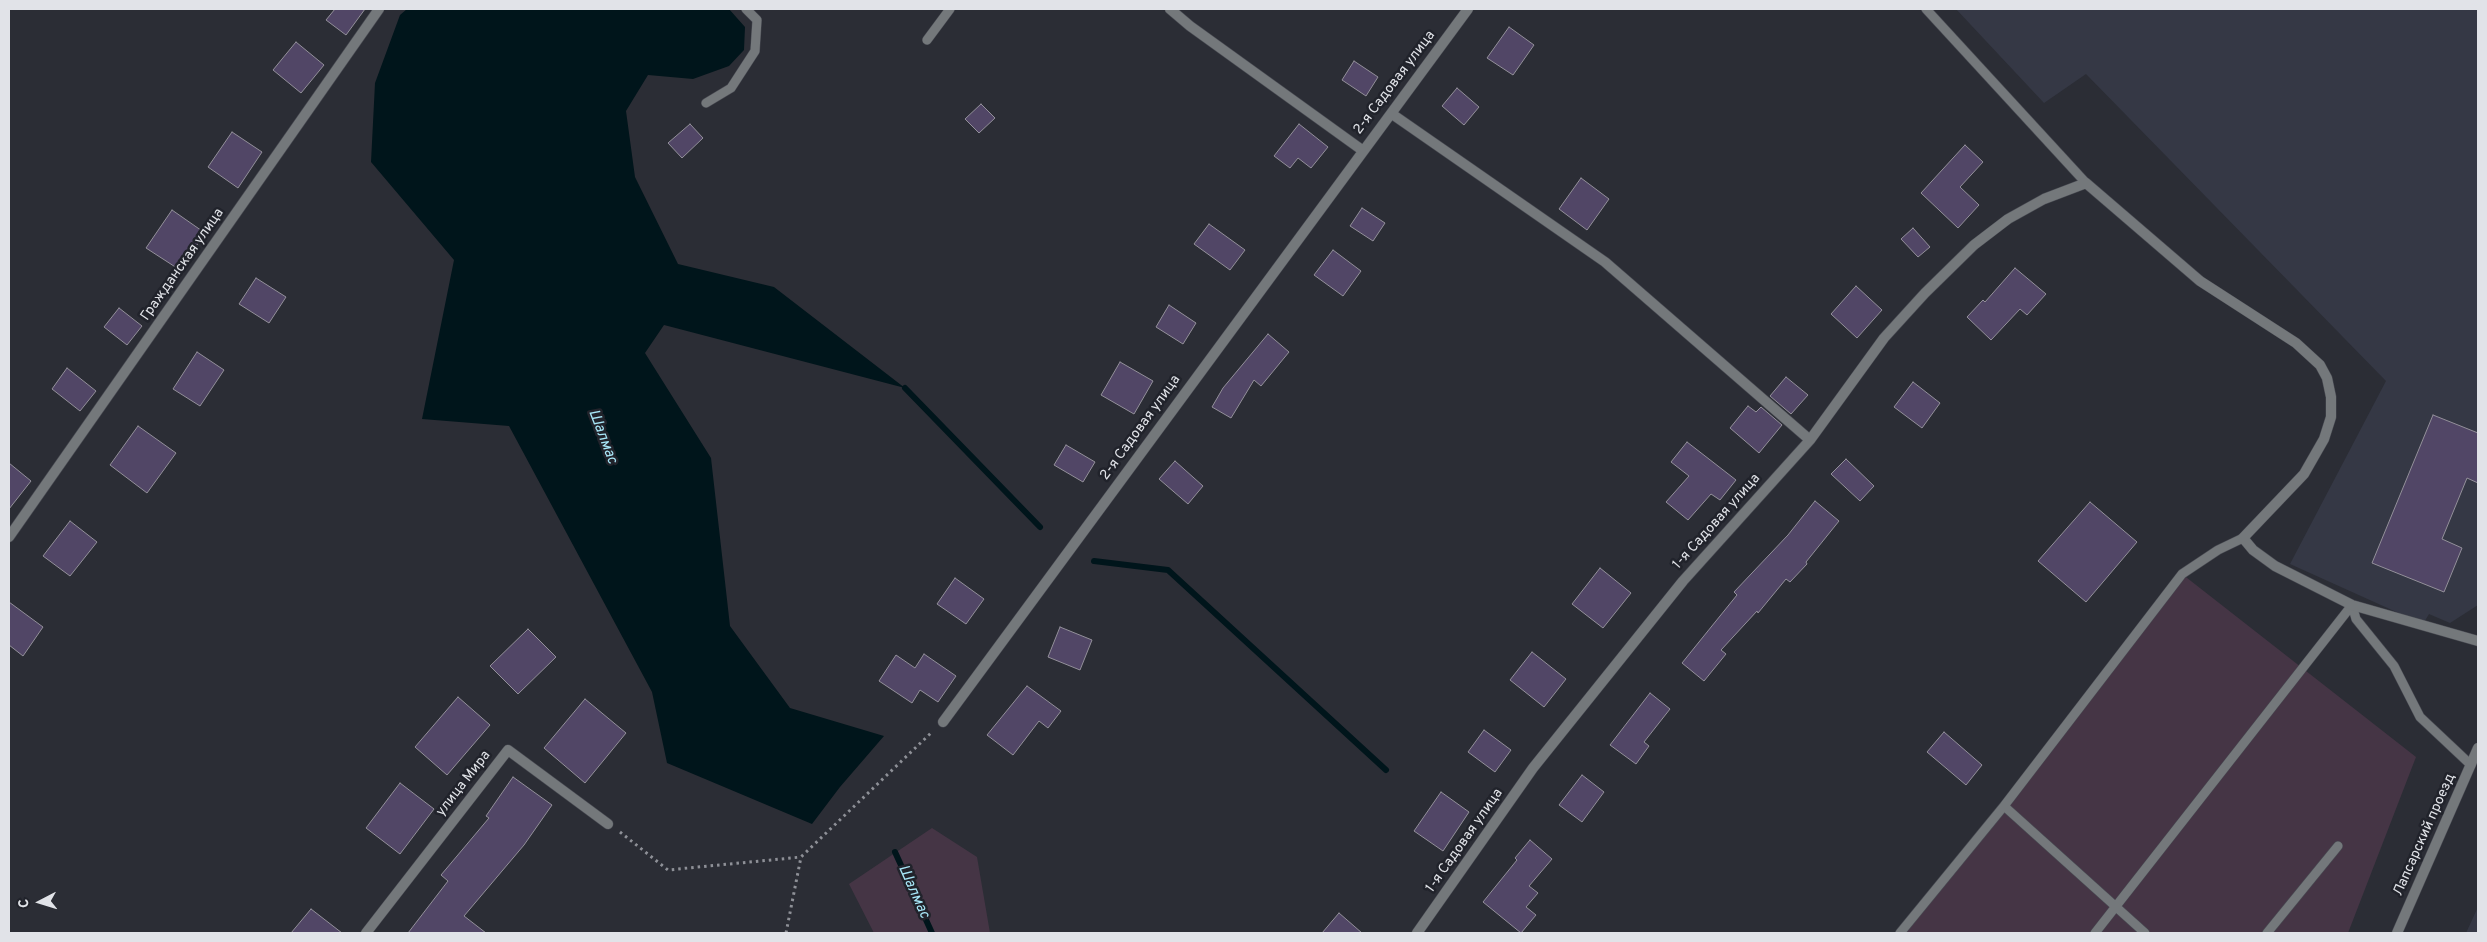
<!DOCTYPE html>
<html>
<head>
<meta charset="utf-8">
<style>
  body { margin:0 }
  #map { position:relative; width:2487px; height:942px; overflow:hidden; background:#2b2d35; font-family:Overpass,sans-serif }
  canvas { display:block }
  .frame { position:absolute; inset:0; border:10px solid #e1e3e8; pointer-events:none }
  .north { position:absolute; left:15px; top:877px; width:50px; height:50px; -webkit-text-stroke:4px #21232b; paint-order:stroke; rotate:265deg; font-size:14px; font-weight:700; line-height:20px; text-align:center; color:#e1e3e8 }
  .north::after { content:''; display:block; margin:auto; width:18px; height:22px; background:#e1e3e8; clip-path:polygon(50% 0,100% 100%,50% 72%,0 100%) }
</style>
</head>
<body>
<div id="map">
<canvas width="2487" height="942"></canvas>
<div class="frame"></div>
<div class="north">С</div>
</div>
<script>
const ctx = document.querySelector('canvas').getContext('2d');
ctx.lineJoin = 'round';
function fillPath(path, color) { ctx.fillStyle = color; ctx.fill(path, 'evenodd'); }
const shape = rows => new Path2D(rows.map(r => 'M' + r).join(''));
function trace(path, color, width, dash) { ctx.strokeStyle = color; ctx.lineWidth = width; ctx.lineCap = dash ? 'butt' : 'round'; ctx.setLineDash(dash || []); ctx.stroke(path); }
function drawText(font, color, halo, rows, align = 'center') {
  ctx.font = font + ' Overpass,sans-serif'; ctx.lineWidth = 5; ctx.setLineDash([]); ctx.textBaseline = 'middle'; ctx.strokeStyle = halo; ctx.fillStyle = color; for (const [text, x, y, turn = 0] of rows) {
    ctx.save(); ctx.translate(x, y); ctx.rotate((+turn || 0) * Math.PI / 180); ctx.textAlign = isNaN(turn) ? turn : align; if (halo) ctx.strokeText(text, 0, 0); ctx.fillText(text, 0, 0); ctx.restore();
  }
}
const built = shape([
  [1956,9,2478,9,2478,605,2450,623,2429,614,2423,624,2290,564,2386,381,2086,74,2044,103],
  [2478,907,2478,933,2466,933]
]);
const green = shape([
  [2182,574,2416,757,2348,933,1900,933],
  [932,828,977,857,990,933,874,933,849,884]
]);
const water = shape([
  [407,9,729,9,745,27,744,50,729,66,693,79,648,75,626,111,635,177,678,264,774,287,905,388,664,325,645,353,711,458,730,626,790,708,884,736,840,787,812,824,667,763,652,692,509,426,422,419,454,260,371,162,375,83,400,15]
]);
const stream = shape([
  [905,388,1040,527],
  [1094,561,1168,570,1386,770],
  [895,852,932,933]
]);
const building = shape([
  [335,9,365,9,346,35,326,20,335,9],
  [1509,27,1534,45,1513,75,1487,58,1509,27],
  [296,42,324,65,301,93,273,70,296,42],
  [1354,61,1378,77,1366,96,1342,80,1354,61],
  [1457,88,1479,107,1464,125,1442,106,1457,88],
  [981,104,995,118,979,133,965,119,981,104],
  [690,124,703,138,682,158,668,143,690,124],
  [1299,124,1328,147,1311,168,1298,158,1290,168,1274,156,1299,124],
  [232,132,262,152,238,188,208,167,232,132],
  [1965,145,1983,162,1960,187,1979,205,1958,228,1921,193,1965,145],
  [1581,178,1609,199,1587,230,1559,209,1581,178],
  [1362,208,1385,223,1373,241,1350,226,1362,208],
  [172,210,205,233,180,270,146,248,172,210],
  [1209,224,1245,250,1230,270,1194,244,1209,224],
  [1913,228,1930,247,1918,257,1901,239,1913,228],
  [1333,250,1361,271,1343,296,1314,275,1333,250],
  [2015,268,2046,294,2027,315,2020,309,1991,340,1967,317,1983,300,1985,302,2015,268],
  [256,278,286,297,269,323,239,304,256,278],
  [1856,286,1882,310,1857,338,1831,314,1856,286],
  [1169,305,1196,323,1183,344,1156,327,1169,305],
  [119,308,142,326,127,345,104,327,119,308],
  [1268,334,1289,352,1261,386,1254,380,1231,418,1212,407,1223,388,1268,334],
  [197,352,224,370,200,406,173,389,197,352],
  [1120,362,1153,381,1134,414,1101,395,1120,362],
  [67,368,96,391,80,411,52,389,67,368],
  [1786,377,1808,395,1791,414,1770,396,1786,377],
  [1913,382,1940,403,1922,428,1894,407,1913,382],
  [1748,406,1756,412,1761,407,1782,425,1759,453,1730,428,1748,406],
  [2433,415,2478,433,2478,483,2467,478,2442,539,2462,548,2444,592,2372,563,2433,415],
  [138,426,176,453,147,493,110,465,138,426],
  [1687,442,1736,480,1720,500,1711,494,1688,520,1666,502,1689,476,1671,462,1687,442],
  [1066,445,1095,462,1083,482,1054,465,1066,445],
  [1846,459,1874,486,1860,501,1831,474,1846,459],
  [1175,461,1203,486,1188,504,1159,479,1175,461],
  [9,463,31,481,9,509,9,463],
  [1815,501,1839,521,1806,562,1807,564,1790,582,1786,579,1758,613,1757,611,1721,650,1726,654,1704,681,1682,663,1737,595,1734,592,1788,535,1815,501],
  [2090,502,2137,542,2086,602,2038,561,2090,502],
  [70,521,97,542,70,576,43,556,70,521],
  [1600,568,1631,593,1603,628,1572,604,1600,568],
  [955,578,984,599,966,624,937,604,955,578],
  [9,602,43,627,23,656,9,645,9,602],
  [1060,627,1092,640,1080,670,1048,657,1060,627],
  [528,629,556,657,518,694,490,666,528,629],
  [1532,652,1566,679,1544,707,1510,680,1532,652],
  [924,654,956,676,938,702,920,690,912,703,879,681,896,655,915,668,924,654],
  [1027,686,1061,711,1048,728,1039,721,1013,755,987,735,1027,686],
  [1650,693,1670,709,1644,742,1649,746,1636,764,1610,745,1650,693],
  [458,697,490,725,447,775,415,747,458,697],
  [585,699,626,733,585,783,544,748,585,699],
  [1484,730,1511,750,1495,772,1468,752,1484,730],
  [1944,732,1982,765,1966,785,1927,752,1944,732],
  [1582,775,1604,792,1582,822,1559,805,1582,775],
  [513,777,552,805,524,845,464,916,486,933,408,933,448,881,441,875,489,818,486,816,513,777],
  [400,783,434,809,400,854,366,828,400,783],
  [1441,792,1469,812,1443,851,1414,831,1441,792],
  [1530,840,1552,859,1529,886,1538,893,1526,907,1536,915,1521,933,1483,902,1517,860,1515,858,1530,840],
  [311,909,342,933,291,933,311,909],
  [1339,913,1362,933,1322,933,1339,913]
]);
const path = shape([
  [620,832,668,870,801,857],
  [786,933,801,857,932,732]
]);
const service = shape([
  [1926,9,2086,183],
  [927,40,950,9],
  [706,103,731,88,755,51,757,20,746,9],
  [2352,605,2356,619,2394,666,2420,717,2471,765],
  [2004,806,2145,933],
  [1900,933,2004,806,2182,574,2218,550,2243,538],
  [2095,933,2352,605],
  [2267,933,2338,846]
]);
const minor = shape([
  [1170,9,1190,26,1362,150],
  [1392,114,1605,262,1810,440],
  [9,537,379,9],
  [943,722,1468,9],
  [366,933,508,750,608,824],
  [1417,933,1533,768,1683,581,1810,440,1884,338,1925,293,1974,245,2008,219,2044,199,2086,183,2200,281,2296,343,2320,365,2327,378,2331,397,2331,417,2324,439,2304,474,2243,538,2253,550,2275,566,2352,605,2478,641]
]);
const tertiary = shape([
  [2397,933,2478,748]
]);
const streetNames = [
  ["2-я Садовая улица",1395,83,-53],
  ["Гражданская улица",183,265,-55],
  ["2-я Садовая улица",1141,428,-54],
  ["1-я Садовая улица",1717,522,-48],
  ["улица Мира",464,784,-52],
  ["Лапсарский проезд",2425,835,-66],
  ["1-я Садовая улица",1465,841,-55]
];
const waterNames = [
  ["Шалмас",602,437,69],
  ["Шалмас",913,892,66]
];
fillPath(built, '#353845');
fillPath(green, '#453545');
fillPath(water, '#00151b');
trace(stream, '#00151b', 6);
fillPath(building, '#514666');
trace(building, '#93909a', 1);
trace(service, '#484a52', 10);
trace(minor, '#484a52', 11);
trace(tertiary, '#484a52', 11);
trace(path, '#8e9097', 3, [2.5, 4]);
trace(service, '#74787b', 9);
trace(minor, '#74787b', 10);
trace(tertiary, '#74787b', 10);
drawText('14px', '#e1e3e8', '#21232b', streetNames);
drawText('italic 15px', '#a8e7f8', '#21232b', waterNames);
</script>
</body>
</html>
